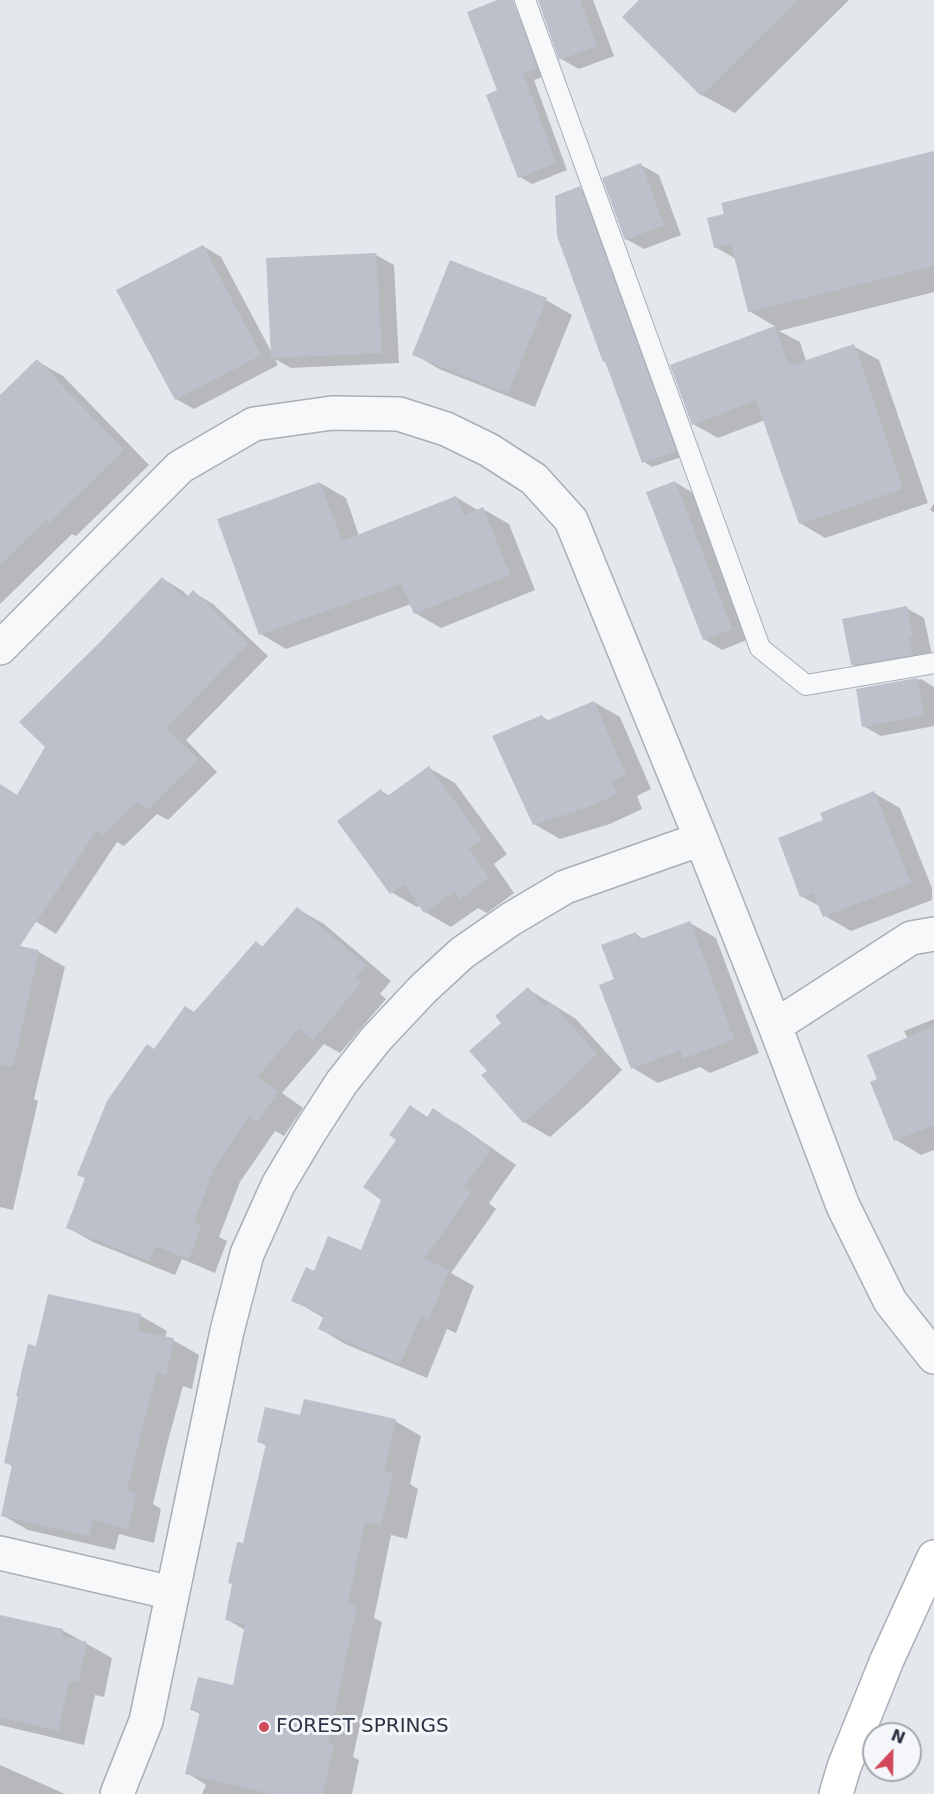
<!DOCTYPE html>
<html>
<head>
<meta charset="utf-8">
<style>
  body { margin:0 }
  #map { position:relative; width:934px; height:1794px; overflow:hidden; background:#e4e7ec; font-family:"DejaVu Sans",sans-serif }
  canvas { display:block }
  .north { position:absolute; left:862px; top:1722px; width:60px; height:60px; box-sizing:border-box; background:#f4f6f9; border:2px solid #a4a8b1; border-radius:50%; rotate:22deg; font-size:16px; font-weight:700; line-height:24px; text-align:center; color:#2b3445 }
  .north::after { content:''; display:block; margin:auto; width:21px; height:27px; background:#d1495b; clip-path:polygon(50% 0,100% 100%,50% 72%,0 100%) }
</style>
</head>
<body>
<div id="map">
<canvas width="934" height="1794"></canvas>
<div class="north">N</div>
</div>
<script>
const ctx = document.querySelector('canvas').getContext('2d');
ctx.lineJoin = 'round';
function fillPath(path, color) { ctx.fillStyle = color; ctx.fill(path, 'evenodd'); }
const shape = rows => new Path2D(rows.map(r => 'M' + r).join(''));
function trace(path, color, width, dash) { ctx.strokeStyle = color; ctx.lineWidth = width; ctx.lineCap = dash ? 'butt' : 'round'; ctx.setLineDash(dash || []); ctx.stroke(path); }
function drawText(font, color, halo, rows, align = 'center') {
  ctx.font = font + ' "DejaVu Sans",sans-serif'; ctx.lineWidth = 6; ctx.setLineDash([]); ctx.textBaseline = 'middle'; ctx.strokeStyle = halo; ctx.fillStyle = color; for (const [text, x, y, turn = 0] of rows) {
    ctx.save(); ctx.translate(x, y); ctx.rotate((+turn || 0) * Math.PI / 180); ctx.textAlign = isNaN(turn) ? turn : align; if (halo) ctx.strokeText(text, 0, 0); ctx.fillText(text, 0, 0); ctx.restore();
  }
}
const shadow = shape([
  [539,0,593,0,614,56,579,69,561,59],
  [641,0,849,0,735,113,702,95],
  [515,9,527,16,548,75,534,80,567,170,532,184,520,177,499,91],
  [934,152,934,292,779,331,800,342,806,361,853,346,879,360,928,503,825,538,800,523,765,420,718,438,693,424,672,365,776,327,749,311,736,259,715,247],
  [641,165,659,175,681,235,644,249,626,239],
  [580,188,588,193,684,456,652,467,643,461,608,363,604,361],
  [203,246,221,257,273,355,376,255,394,265,399,363,291,368,275,359,278,365,194,409,176,399],
  [546,300,572,315,535,407,439,369,414,354],
  [37,361,63,376,149,465,76,536,72,534,0,604,0,397],
  [675,482,693,493,749,639,722,650,704,639],
  [320,483,346,498,359,536,456,497,479,511,483,509,509,524,535,590,441,628,415,613,411,604,286,649,261,634],
  [934,503,934,513,930,510],
  [163,579,183,591,189,597,193,592,213,604,268,656,186,740,217,772,168,820,157,814,124,846,117,842,56,934,0,899,0,785,18,796],
  [906,608,924,618,934,664,870,675,852,664],
  [921,679,934,687,934,726,881,736,863,726,858,690],
  [594,702,620,717,651,789,637,796,642,809,610,824,560,839,534,824,542,717,550,721],
  [429,768,455,783,507,854,494,864,514,893,487,913,478,908,451,927,425,912,420,905,417,907,391,892,381,791,390,796],
  [874,793,900,808,932,888,932,900,851,931,825,916,821,907,801,896,825,821],
  [298,909,324,924,391,981,380,994,386,999,340,1053,324,1044,282,1093,303,1108,284,1136,275,1131,240,1182,219,1237,227,1241,215,1273,182,1259,175,1275,93,1242,68,1228,86,1179,79,1174,155,1051,195,1013,256,943,264,947],
  [690,923,716,938,759,1053,710,1073,700,1067,658,1083,633,1068,636,934,645,940],
  [0,943,39,952,65,967,34,1099,38,1101,13,1210,0,1207],
  [528,989,576,1019,622,1070,587,1104,550,1137,524,1122,484,1075,489,1071,503,1023],
  [934,1019,934,1150,921,1155,896,1140,879,1080,908,1039,904,1031],
  [411,1107,428,1117,433,1110,459,1125,516,1165,489,1203,496,1209,451,1273,474,1286,456,1333,447,1329,427,1378,345,1344,320,1329,324,1318,293,1300,315,1273,362,1252,383,1200,398,1140],
  [49,1296,141,1316,167,1331,165,1338,173,1340,199,1355,192,1389,183,1386,168,1441,153,1504,161,1509,154,1543,119,1534,115,1550,28,1530,2,1515,13,1467,6,1462],
  [301,1417,395,1421,421,1436,410,1484,418,1489,407,1539,391,1535,374,1618,382,1622,353,1757,359,1760,352,1794,202,1794,206,1785,187,1773,200,1714,192,1710,234,1687,245,1630,226,1619,267,1446,259,1442],
  [0,1616,62,1630,112,1658,104,1697,95,1695,84,1745,0,1725],
  [0,1765,65,1794,66,1794,0,1794]
]);
const building = shape([
  [497,0,513,0,537,68,523,73,556,163,518,178,486,95,497,90,467,12],
  [538,0,580,0,597,46,559,60],
  [639,0,798,0,701,96,622,17],
  [934,151,934,266,748,312,731,244,714,248,707,218,724,214,721,203],
  [641,163,664,225,625,240,602,178],
  [580,186,676,451,642,463,605,361,603,362,557,236,555,196],
  [203,245,261,355,175,400,116,290],
  [376,253,382,353,271,358,266,258],
  [450,260,547,298,508,393,412,355],
  [775,326,789,366,854,344,903,489,799,524,756,400,692,425,670,365],
  [37,359,124,450,49,523,46,520,0,565,0,395],
  [675,481,732,629,703,640,646,492],
  [320,482,342,541,456,496,464,515,483,507,510,575,414,614,401,584,259,635,217,519],
  [162,577,185,599,193,590,248,643,167,728,198,760,147,810,138,801,103,835,97,830,20,946,39,950,13,1067,0,1065,0,784,17,795,45,747,19,722,101,641],
  [907,606,913,637,909,638,912,655,851,665,842,619],
  [917,678,924,715,862,727,856,689],
  [594,701,626,775,612,781,617,794,583,809,533,825,492,736,542,715,546,721],
  [429,766,482,839,469,848,489,878,460,899,455,891,424,913,404,884,390,894,337,821,381,789,386,797],
  [874,791,911,883,823,917,813,893,800,897,778,838,823,820,820,813],
  [297,907,366,965,355,978,361,983,313,1040,299,1028,257,1077,278,1092,257,1122,249,1116,214,1168,194,1222,201,1225,189,1259,155,1246,149,1261,66,1228,85,1178,77,1175,107,1101,147,1044,154,1049,185,1006,194,1012,256,941,262,947],
  [690,921,734,1039,683,1059,681,1050,631,1069,599,985,614,979,601,945,636,932,638,940],
  [528,987,545,1007,550,1002,597,1054,561,1089,523,1123,481,1075,487,1071,469,1051,501,1023,495,1016],
  [934,1026,934,1125,894,1141,870,1082,877,1079,867,1055],
  [410,1105,427,1117,433,1108,491,1149,464,1187,471,1193,424,1259,449,1270,429,1319,421,1315,400,1364,318,1329,324,1315,291,1301,306,1267,314,1271,328,1236,361,1250,381,1200,363,1187,396,1140,389,1135],
  [48,1294,141,1314,137,1331,174,1338,166,1375,157,1372,143,1425,127,1490,136,1493,128,1529,93,1520,89,1536,1,1516,12,1465,4,1463,18,1397,16,1396,28,1344,36,1346],
  [304,1399,396,1419,384,1471,393,1473,381,1525,365,1522,348,1604,357,1606,328,1743,334,1744,323,1794,272,1794,185,1774,200,1712,190,1710,198,1677,233,1685,245,1624,225,1620,232,1584,228,1583,237,1542,243,1543,266,1444,257,1442,265,1407,300,1415],
  [0,1615,63,1629,62,1636,87,1642,78,1683,69,1681,58,1731,0,1717]
]);
const lane = shape([
  [525,0,760,648,806,685,934,663]
]);
const street = shape([
  [0,648,180,467,254,424,332,413,399,414,446,429,489,450,534,479,571,520,701,839],
  [775,1026,911,938,934,934],
  [0,1553,172,1593],
  [117,1794,146,1721,227,1331,247,1254,278,1185,309,1133,342,1082,376,1039,423,989,462,953,511,919,565,887,701,839,775,1026,843,1206,890,1301,934,1357]
]);
const secondary = shape([
  [836,1794,844,1767,887,1660,934,1557]
]);
const markers = [
  [264,1727,6,"#d1495b"]
];
const poiNames = [
  ["FOREST SPRINGS",276,1727]
];
fillPath(shadow, '#0003');
fillPath(building, '#bbc0ca');
trace(lane, '#a9aeb7', 22);
trace(street, '#a9aeb7', 36);
trace(secondary, '#a9aeb7', 36);
trace(lane, '#f7f8fa', 20);
trace(street, '#f7f8fa', 33);
trace(secondary, '#fff', 33);
for (const [x, y, r, color] of markers) { const dot = new Path2D(); dot.arc(x, y, r, 0, 2 * Math.PI); ctx.fillStyle = color; ctx.fill(dot); trace(dot, '#f4f6f9', 2); }
drawText('20px', '#2b3445', '#f4f6f9', poiNames, 'left');
</script>
</body>
</html>
